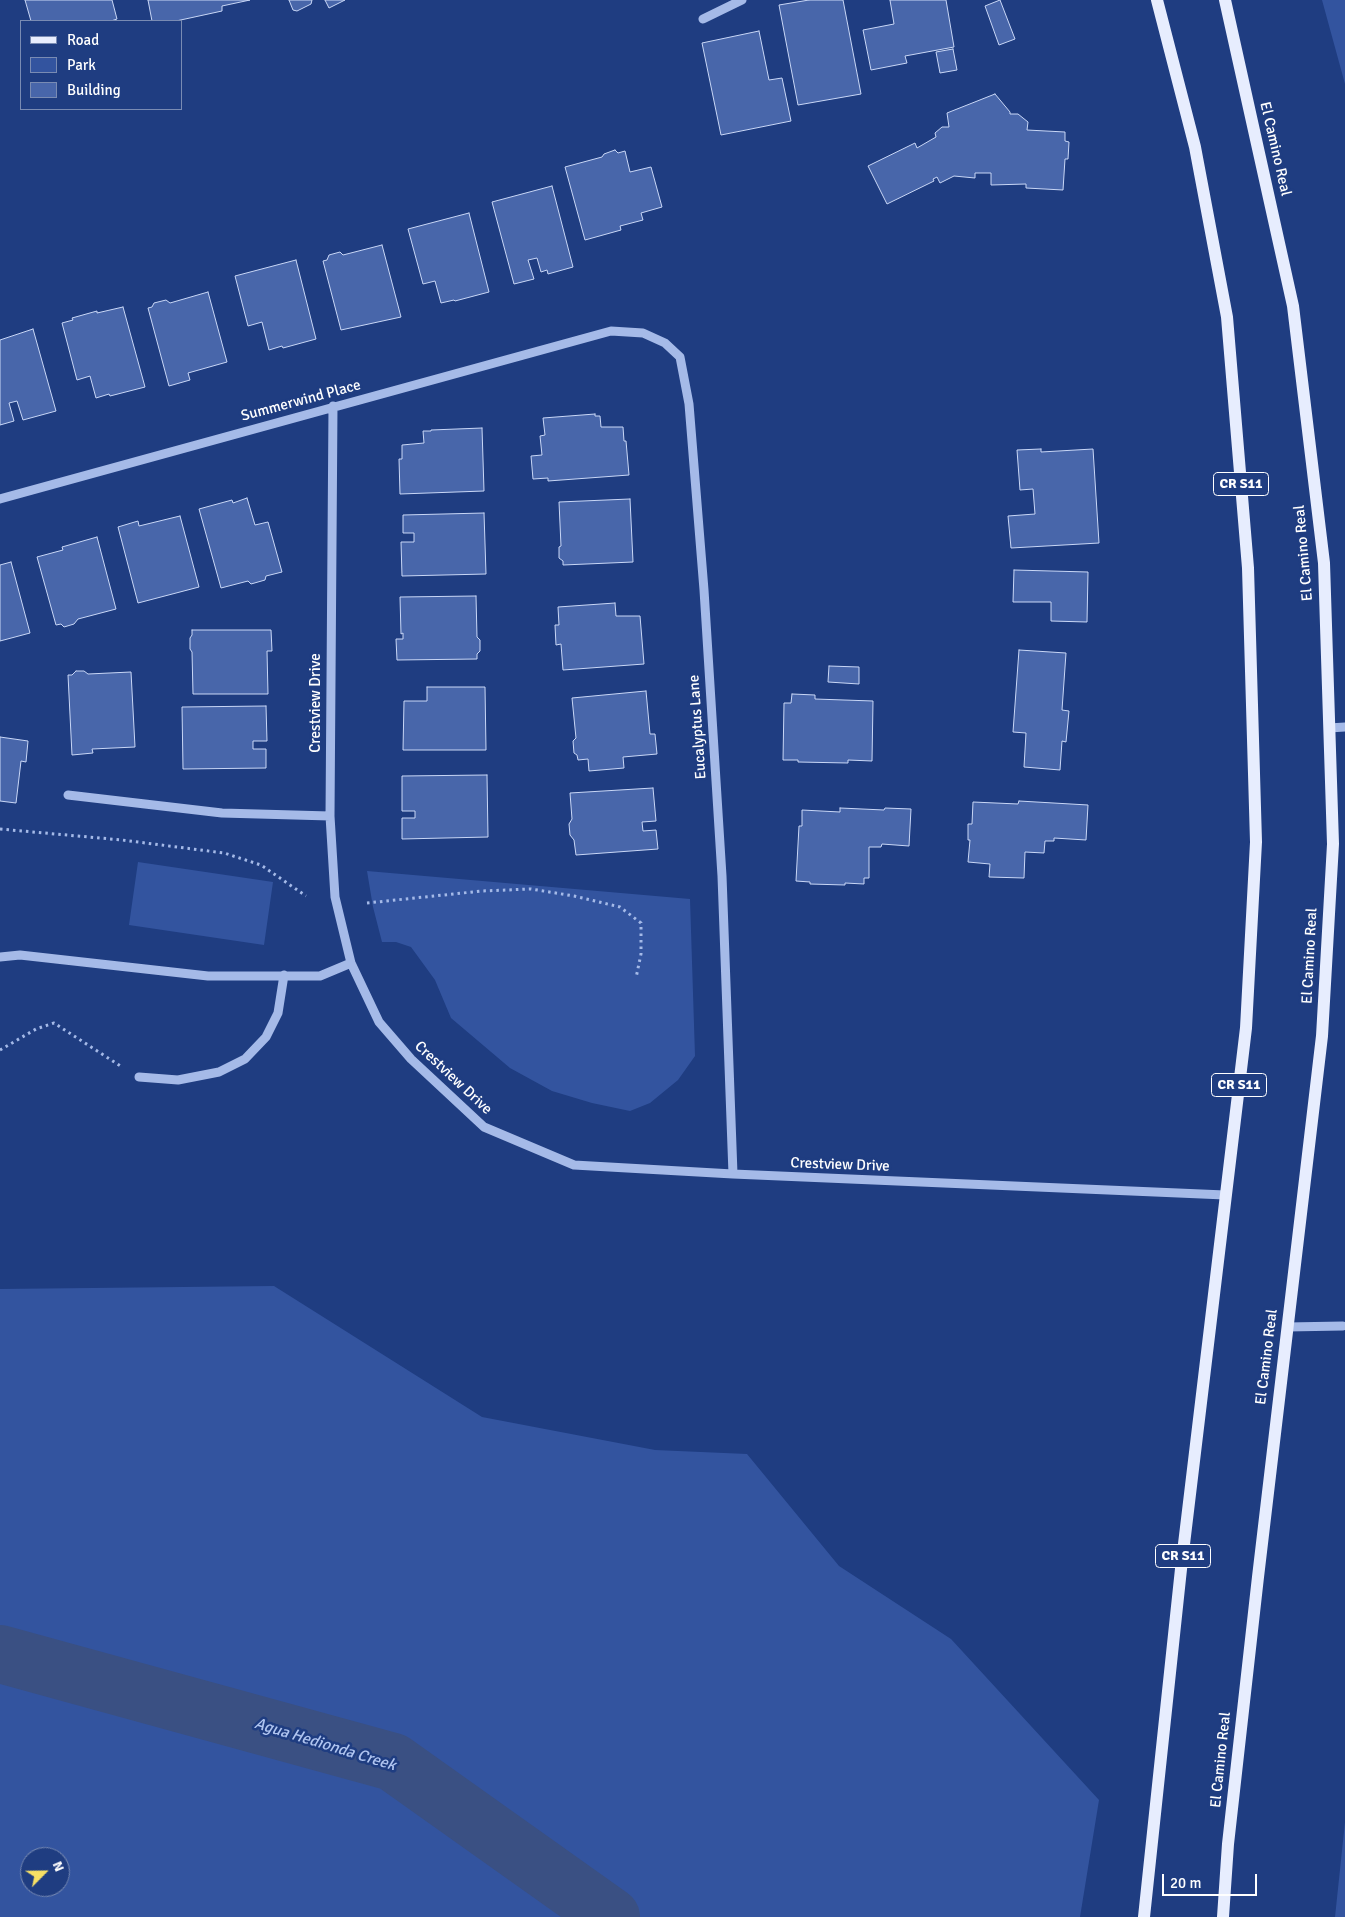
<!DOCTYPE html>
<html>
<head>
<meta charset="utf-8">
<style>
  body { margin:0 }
  #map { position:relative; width:1345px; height:1917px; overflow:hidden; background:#1f3d81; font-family:Signika,sans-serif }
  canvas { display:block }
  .legend { position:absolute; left:20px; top:20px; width:162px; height:90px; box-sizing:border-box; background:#1f3d81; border:1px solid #798bb3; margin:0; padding:6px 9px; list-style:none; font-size:15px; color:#fff }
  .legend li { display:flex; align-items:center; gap:10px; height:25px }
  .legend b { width:25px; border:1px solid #798bb3 }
  .north { position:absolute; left:20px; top:1847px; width:50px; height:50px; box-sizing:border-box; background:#1f3d81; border:1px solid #798bb3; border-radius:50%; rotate:67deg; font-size:14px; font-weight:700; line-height:20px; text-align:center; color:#fff }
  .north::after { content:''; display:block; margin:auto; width:18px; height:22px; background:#f6e065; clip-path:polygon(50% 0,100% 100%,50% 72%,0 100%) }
  .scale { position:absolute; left:1162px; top:1874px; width:95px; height:22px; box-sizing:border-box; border:2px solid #fff; border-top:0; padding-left:6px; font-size:15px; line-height:18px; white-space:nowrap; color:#fff; -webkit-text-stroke:4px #1f3d81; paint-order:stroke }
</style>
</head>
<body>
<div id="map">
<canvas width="1345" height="1917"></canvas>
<ul class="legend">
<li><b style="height:6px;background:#e7edfe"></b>Road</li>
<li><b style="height:14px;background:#33549f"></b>Park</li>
<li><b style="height:14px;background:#4866aa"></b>Building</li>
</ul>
<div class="north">N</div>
<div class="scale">20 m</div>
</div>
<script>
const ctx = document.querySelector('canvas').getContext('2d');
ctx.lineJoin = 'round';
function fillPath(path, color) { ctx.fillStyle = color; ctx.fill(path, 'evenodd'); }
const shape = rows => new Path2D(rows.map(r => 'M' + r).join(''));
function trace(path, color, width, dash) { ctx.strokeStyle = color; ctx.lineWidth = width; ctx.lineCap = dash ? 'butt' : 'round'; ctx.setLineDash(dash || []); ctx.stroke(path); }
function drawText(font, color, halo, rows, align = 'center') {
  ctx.font = font + ' Signika,sans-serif'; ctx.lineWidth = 5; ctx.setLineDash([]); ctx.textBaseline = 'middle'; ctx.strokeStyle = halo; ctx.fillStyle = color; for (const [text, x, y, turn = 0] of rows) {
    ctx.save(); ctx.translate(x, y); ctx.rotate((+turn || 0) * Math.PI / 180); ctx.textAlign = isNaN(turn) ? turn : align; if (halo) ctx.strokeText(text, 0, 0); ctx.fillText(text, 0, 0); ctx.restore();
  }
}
const green = shape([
  [1322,0,1345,0,1345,84],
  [138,862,273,882,264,945,129,925],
  [367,871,690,899,695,1056,678,1080,650,1103,630,1111,592,1103,552,1091,510,1068,451,1018,435,980,411,947,396,942,382,942,373,907],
  [274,1286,482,1417,655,1450,747,1454,839,1566,951,1639,1099,1800,1080,1917,0,1917,0,1289],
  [30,1857,60,1857,60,1887,30,1887],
  [1345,1822,1345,1917,1335,1917]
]);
const river = shape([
  [0,1654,393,1762,611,1917]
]);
const building = shape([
  [25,0,112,0,117,19,111,21,31,21,25,0],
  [148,0,250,0,222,6,222,11,176,21,152,21,148,0],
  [289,0,312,0,311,4,297,11,293,10,289,0],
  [325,0,345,0,329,8,325,0],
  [809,0,843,0,861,94,798,105,779,5,809,0],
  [890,0,946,0,954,47,905,56,907,63,871,70,863,30,894,24,890,0],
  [1000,0,1015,39,999,45,985,6,1000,0],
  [759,31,769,80,782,78,791,121,721,135,702,43,759,31],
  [953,49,957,70,940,73,936,52,953,49],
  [995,94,1010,112,1010,114,1018,114,1028,122,1027,130,1065,132,1065,141,1069,142,1068,159,1065,159,1063,190,1026,188,1026,184,991,185,991,173,975,173,975,178,954,176,940,183,937,177,933,179,934,181,887,204,868,166,915,143,917,148,936,137,935,133,942,127,949,127,947,113,995,94],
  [615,150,618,153,625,151,630,172,651,167,662,207,641,213,643,220,620,226,621,230,585,240,565,167,602,157,604,154,615,150],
  [552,186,573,267,548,274,547,270,541,272,537,258,528,260,534,279,514,284,492,202,552,186],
  [469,213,489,292,455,301,454,300,441,303,435,281,423,284,408,229,469,213],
  [382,245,401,317,341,330,323,261,327,260,329,255,340,252,343,255,382,245],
  [296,260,316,339,283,348,282,346,269,350,262,322,248,326,235,276,296,260],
  [208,292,227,362,188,373,190,380,169,386,148,308,152,307,154,303,166,300,170,303,208,292],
  [123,307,145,387,110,396,109,394,96,398,90,376,77,380,62,323,73,320,72,318,97,311,97,313,123,307],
  [33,329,56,411,23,420,17,401,9,403,14,421,0,425,0,340,33,329],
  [595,414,595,416,600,416,601,427,623,427,624,441,626,441,629,475,548,481,548,478,533,479,531,456,542,455,540,436,545,435,543,418,595,414],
  [482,428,484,491,400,494,399,459,402,459,402,445,424,443,423,431,431,431,431,430,482,428],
  [1041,449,1041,452,1093,449,1099,543,1011,548,1008,516,1035,514,1033,489,1020,490,1017,450,1041,449],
  [247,498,255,525,268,522,282,572,266,576,265,580,251,584,248,581,221,588,199,509,232,500,233,503,247,498],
  [630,499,633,562,563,565,563,561,559,558,559,547,561,546,559,502,630,499],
  [484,513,486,574,402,576,401,542,414,542,414,533,403,533,403,515,484,513],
  [180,516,199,587,138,603,118,527,138,521,139,526,180,516],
  [97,537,116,609,78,619,74,624,64,627,61,624,56,625,37,557,63,550,62,547,97,537],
  [11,562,30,633,0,641,0,565,11,562],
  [1014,570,1088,572,1087,622,1051,621,1051,602,1013,602,1014,570],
  [476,596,477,637,480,640,480,651,477,654,477,659,397,660,396,639,403,639,403,633,401,634,400,597,476,596],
  [615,603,616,616,640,616,644,664,563,670,561,644,556,645,555,625,559,625,558,607,615,603],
  [192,630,271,630,272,651,267,651,268,694,193,694,192,652,190,649,190,638,192,635,192,630],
  [1019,650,1066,653,1062,710,1069,711,1066,742,1062,741,1060,770,1024,767,1026,733,1013,732,1019,650],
  [829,666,859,667,859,684,828,682,829,666],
  [76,671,84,671,88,674,131,672,135,747,92,749,93,753,72,755,68,675,72,675,76,671],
  [427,687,485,687,486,750,403,750,404,701,427,701,427,687],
  [646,691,650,734,655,734,657,754,623,757,624,768,589,771,588,759,578,760,577,755,574,753,573,741,576,738,572,698,646,691],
  [792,694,815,695,815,699,873,701,872,761,848,760,848,763,798,762,798,760,783,760,784,703,791,703,792,694],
  [266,706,267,741,253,741,253,749,266,749,266,768,183,769,182,707,266,706],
  [0,737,28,741,26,762,21,761,16,803,0,801,0,737],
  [487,775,488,837,402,839,402,818,415,818,415,811,402,811,402,776,487,775],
  [653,788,656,821,642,822,643,831,656,830,658,849,576,855,574,840,570,835,569,824,572,819,570,793,653,788],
  [1019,801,1088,805,1086,840,1054,838,1054,841,1045,841,1044,853,1025,852,1024,878,989,877,990,864,968,862,970,840,968,840,968,824,972,824,973,802,1018,804,1019,801],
  [840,808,884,810,885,808,911,809,909,846,882,844,881,847,869,847,869,878,864,878,864,884,845,883,845,885,810,884,810,882,796,881,799,826,802,826,802,810,840,812,840,808]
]);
const path = shape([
  [0,829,122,840,224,853,261,865,306,896],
  [367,903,482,891,531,889,574,896,620,907,641,923,641,954,636,978],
  [0,1050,36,1029,54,1023,122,1067]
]);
const minor = shape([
  [703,19,742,0],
  [333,406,330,816,335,897,351,963,379,1022,411,1059,484,1127,574,1165,733,1174,1225,1195],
  [0,499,611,331,643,333,665,343,680,357,689,404,704,590,722,876,733,1174],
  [1329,728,1345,727],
  [68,795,222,813,330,816],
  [0,957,20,955,208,976,320,976,351,963],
  [139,1077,178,1080,219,1072,245,1059,266,1037,278,1013,284,975],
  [1287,1327,1343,1326]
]);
const major = shape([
  [1144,1917,1181,1569,1246,1028,1256,842,1248,568,1227,317,1195,147,1157,0],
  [1223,1917,1228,1844,1258,1577,1322,1036,1333,844,1324,563,1293,306,1225,0]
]);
const shields = [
  [1241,484,55],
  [1239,1085,55],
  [1183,1556,55]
];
const shieldNames = [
  ["CR S11",1241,484],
  ["CR S11",1239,1085],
  ["CR S11",1183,1556]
];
const streetNames = [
  ["El Camino Real",1275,149,77],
  ["Summerwind Place",301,401,-15],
  ["El Camino Real",1304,553,-95],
  ["Crestview Drive",316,703,-90],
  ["Eucalyptus Lane",698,727,-94],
  ["El Camino Real",1310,956,-87],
  ["Crestview Drive",453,1078,43],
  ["Crestview Drive",840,1165,2],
  ["El Camino Real",1267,1357,-83],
  ["El Camino Real",1221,1760,-84]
];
const waterNames = [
  ["Agua Hedionda Creek",325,1745,17]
];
fillPath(green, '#33549f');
trace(river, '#3a5083', 58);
fillPath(building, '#4866aa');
trace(building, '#c9d7f6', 1);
trace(path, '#a5bae8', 3, [2.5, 4]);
trace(minor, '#a5bae8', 9);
trace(major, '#e7edfe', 12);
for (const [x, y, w] of shields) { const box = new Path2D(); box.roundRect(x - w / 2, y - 11.5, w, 23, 4); ctx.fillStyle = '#1f3d81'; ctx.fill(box); trace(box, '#fff', 1); }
drawText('bold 14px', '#fff', null, shieldNames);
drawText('15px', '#fff', '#1f3d81', streetNames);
drawText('italic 16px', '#b0c5f0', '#1f3d81', waterNames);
</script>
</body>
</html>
